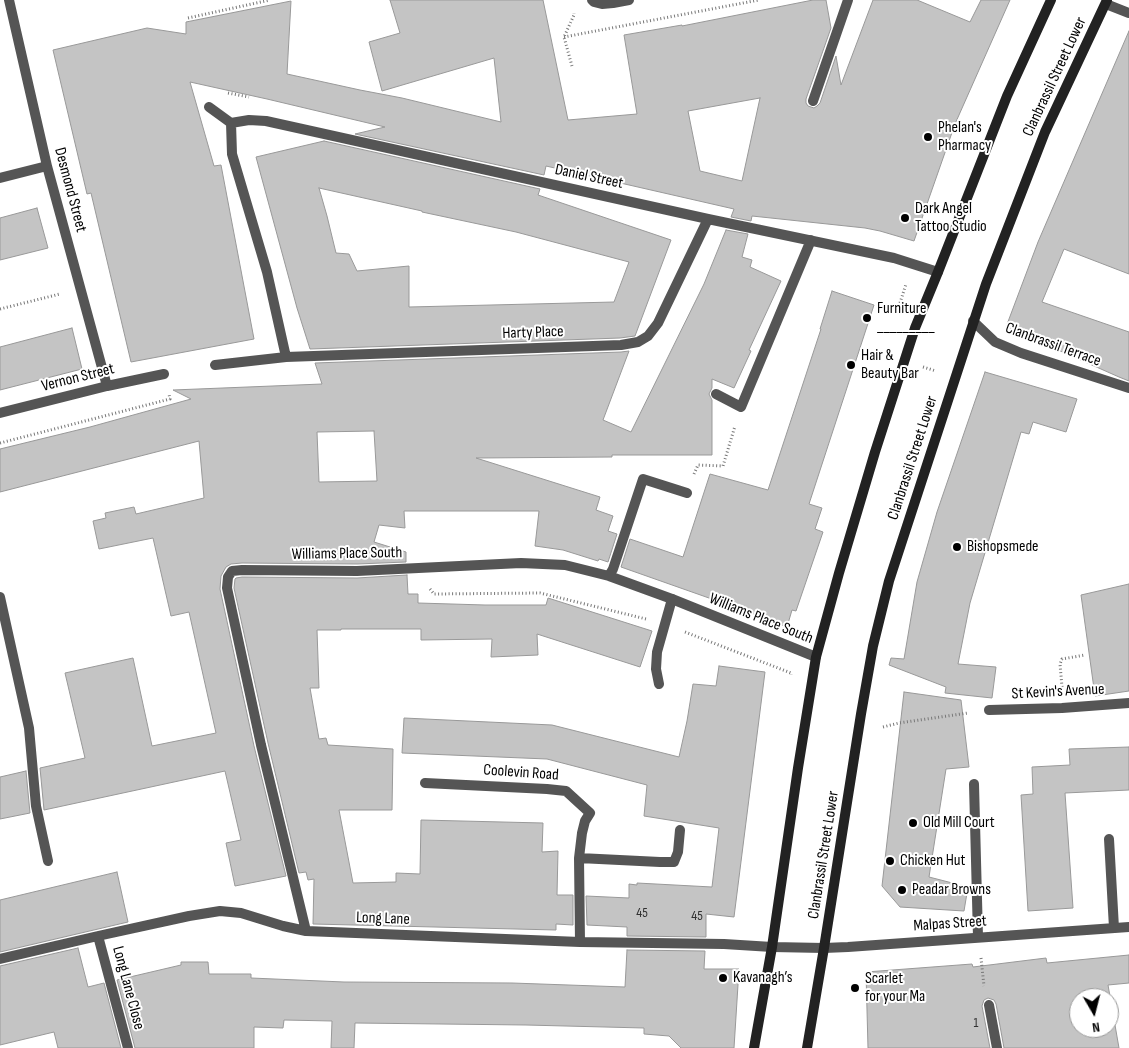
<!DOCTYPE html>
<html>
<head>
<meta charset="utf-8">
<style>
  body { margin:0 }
  #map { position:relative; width:1129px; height:1048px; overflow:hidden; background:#fff; font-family:"Sofia Sans Condensed",sans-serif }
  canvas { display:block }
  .north { position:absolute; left:1069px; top:988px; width:50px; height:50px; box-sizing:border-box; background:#fff; border:1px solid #999; border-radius:50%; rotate:172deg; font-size:14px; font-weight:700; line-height:20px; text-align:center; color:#000 }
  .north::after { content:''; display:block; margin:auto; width:18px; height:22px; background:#000; clip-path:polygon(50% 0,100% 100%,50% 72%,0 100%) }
</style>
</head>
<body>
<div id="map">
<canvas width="1129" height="1048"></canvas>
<div class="north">N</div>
</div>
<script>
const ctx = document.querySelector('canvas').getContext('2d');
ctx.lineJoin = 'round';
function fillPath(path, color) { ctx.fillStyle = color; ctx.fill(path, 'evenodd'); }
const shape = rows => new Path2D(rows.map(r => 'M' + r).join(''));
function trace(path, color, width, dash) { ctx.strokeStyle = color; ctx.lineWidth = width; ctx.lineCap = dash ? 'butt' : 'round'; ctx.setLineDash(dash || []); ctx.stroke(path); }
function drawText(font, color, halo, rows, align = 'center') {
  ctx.font = font + ' "Sofia Sans Condensed",sans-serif'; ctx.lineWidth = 4; ctx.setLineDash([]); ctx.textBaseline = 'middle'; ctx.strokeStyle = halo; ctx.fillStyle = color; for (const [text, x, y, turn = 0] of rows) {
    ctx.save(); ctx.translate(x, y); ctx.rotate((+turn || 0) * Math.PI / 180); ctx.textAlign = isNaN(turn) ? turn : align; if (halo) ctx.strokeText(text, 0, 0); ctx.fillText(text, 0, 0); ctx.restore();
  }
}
const building = shape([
  [390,0,543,0,568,120,637,114,624,35,682,25,682,26,813,0,826,0,831,28,806,99,806,103,808,106,814,108,817,106,820,103,836,56,841,85,873,0,917,0,970,22,981,0,1010,0,955,124,914,241,880,231,865,228,752,216,751,221,731,217,734,209,546,166,544,175,355,134,385,127,267,99,190,82,214,166,221,165,254,339,131,362,91,193,87,194,53,50,147,28,186,34,186,22,291,1,287,74,360,90,402,98,501,122,494,58,382,91,369,42,400,33,390,0],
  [760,98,742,181,700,171,688,111,760,98],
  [1129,31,1129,274,1064,249,1042,302,1129,332,1129,381,1119,377,1006,327,1038,242,1129,31],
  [324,141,540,189,538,195,671,240,635,336,620,338,310,349,297,308,256,157,324,141],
  [319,188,422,211,422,212,516,232,629,262,614,302,409,307,409,266,357,271,349,254,336,253,327,216,319,188],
  [37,208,48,248,0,260,0,218,37,208],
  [726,230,748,234,742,257,752,260,750,267,781,281,749,350,751,351,734,388,712,379,712,388,709,394,712,400,712,455,612,455,612,457,476,458,600,497,596,510,613,516,608,531,617,534,608,562,599,559,598,561,563,550,535,546,539,511,404,511,405,528,379,525,374,542,406,552,406,562,357,564,242,563,231,564,226,567,221,576,220,589,254,746,286,876,235,886,226,843,241,840,225,771,44,810,40,768,85,758,65,673,133,658,152,746,216,733,189,612,171,616,153,538,99,549,93,521,106,518,105,513,134,507,136,514,204,498,199,441,0,492,0,449,90,427,191,399,173,390,322,384,315,363,621,352,629,351,603,420,631,432,704,284,726,230],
  [374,431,377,481,319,482,317,432,374,431],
  [832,291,874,305,809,504,822,508,815,529,823,532,796,611,792,610,787,627,743,610,621,567,630,539,683,557,710,474,768,490,821,329,820,329,832,291],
  [72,328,82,369,0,390,0,347,72,328],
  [985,372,1077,399,1066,432,1033,422,1029,434,1021,432,970,603,958,664,996,667,992,698,945,693,946,687,889,665,891,658,904,659,917,582,937,512,985,372],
  [407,575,408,594,418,594,418,603,485,605,546,605,548,598,652,631,640,667,537,634,538,655,491,657,492,639,421,640,421,629,341,629,341,630,317,630,319,688,310,688,319,739,326,738,328,745,393,749,392,810,339,810,353,883,396,882,396,873,420,874,421,820,543,823,542,852,558,851,557,895,573,895,573,925,556,924,556,930,313,924,314,879,308,880,306,872,299,873,268,743,234,588,235,579,236,578,242,577,357,578,407,575],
  [1129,584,1129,691,1095,696,1081,595,1129,584],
  [719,666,765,672,734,917,706,914,706,937,627,936,627,927,587,925,586,896,629,898,629,884,637,885,637,883,712,887,719,828,644,816,647,785,547,759,402,753,404,718,552,725,679,757,687,721,693,684,716,686,719,666],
  [904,692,961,700,969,767,946,769,929,877,968,887,964,911,900,907,882,886,904,692],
  [1129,747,1129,790,1065,793,1073,908,1028,911,1021,795,1033,794,1032,767,1070,765,1069,749,1129,747],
  [26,771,30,813,0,819,0,777,26,771],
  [117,872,128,922,0,952,0,900,117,872],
  [78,948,88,987,104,983,121,1048,58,1048,54,1032,0,1045,0,966,78,948],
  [627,950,705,951,704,969,739,969,734,1048,681,1048,669,1036,644,1034,644,1028,526,1025,355,1023,354,1048,331,1048,332,1021,284,1020,283,1028,254,1027,254,1048,135,1048,117,980,181,965,181,962,208,962,209,974,251,974,251,978,344,982,512,983,625,987,627,950],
  [1129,955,1129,983,1108,985,1119,1048,1004,1048,996,1004,994,1000,988,998,984,1000,982,1006,990,1048,868,1048,866,972,972,964,973,967,1046,958,1047,963,1129,955],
  [1079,998,1109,998,1109,1028,1079,1028,1079,998]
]);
const path = shape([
  [188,18,270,0],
  [564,37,759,0],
  [572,66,564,37,574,15,574,13],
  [228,93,249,97],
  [900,303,906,284],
  [0,309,60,294],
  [923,367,936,371],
  [0,443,170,399,169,394],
  [694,474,698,465,723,466,735,426],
  [430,589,434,594,540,593,646,619],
  [685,632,791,673,791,675],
  [1062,687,1060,664,1062,659,1085,655],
  [883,727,899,723,968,713],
  [981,958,984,986]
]);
const service = shape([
  [0,597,29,728,36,806,48,861],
  [659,684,656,669,657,652,672,599],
  [974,784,978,937]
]);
const minor = shape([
  [9,0,47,166,107,386],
  [592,0,594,2,602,4,613,3,629,0],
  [1106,4,1129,13],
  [813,101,848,0],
  [209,107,231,123,232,154,267,272,286,357],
  [231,123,249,120,266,121,708,219,894,258,938,272],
  [0,178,47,166],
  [973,321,995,342,1021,353,1129,388],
  [215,365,286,357,621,345,638,342,648,336,658,323,708,219],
  [716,394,741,407,811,240],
  [0,413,107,386,164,374],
  [609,576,613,569,643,479,687,493],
  [989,710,1062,708,1129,703],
  [425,783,547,789,566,791,590,813,585,821,582,833,579,858,580,942],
  [1109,839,1114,928],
  [579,858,660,862,674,862,678,852,680,830],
  [306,931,261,745,227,588,228,577,232,571,242,570,357,571,521,563,565,565,609,576,672,599,816,657],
  [98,936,128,1048],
  [0,959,98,936,189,916,220,911,241,913,283,926,306,931,580,942,724,944,772,947,824,948,848,947,1129,927],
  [989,1005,997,1048]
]);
const secondary = shape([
  [754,1048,772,947,798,768,816,657,839,573,875,452,915,328,938,272,1007,96,1051,0],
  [807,1048,824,948,861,714,873,646,889,581,986,284,1045,132,1107,0]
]);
const markers = [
  [928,137,5,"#000"],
  [905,218,5,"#000"],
  [867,318,5,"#000"],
  [851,365,5,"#000"],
  [957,547,5,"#000"],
  [913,823,5,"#000"],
  [890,861,5,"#000"],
  [902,890,5,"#000"],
  [723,978,5,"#000"],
  [855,988,5,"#000"]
];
const numberNames = [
  ["45",642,913],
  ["45",697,916],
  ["1",976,1023]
];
const streetNames = [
  ["Clanbrassil Street Lower",1055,77,-65],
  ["Daniel Street",589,177,12],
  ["Desmond Street",70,190,75],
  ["Harty Place",533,333,-2],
  ["Clanbrassil Terrace",1053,345,20],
  ["Vernon Street",78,378,-14],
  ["Clanbrassil Street Lower",913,458,-72],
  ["Williams Place South",347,554,-1],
  ["Williams Place South",761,619,22],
  ["St Kevin's Avenue",1058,692,-3],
  ["Coolevin Road",521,773,4],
  ["Clanbrassil Street Lower",824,855,-81],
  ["Long Lane",383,919,2],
  ["Malpas Street",950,924,-4],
  ["Long Lane Close",128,988,75]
];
const poiNames = [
  ["Phelan's",938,128],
  ["Pharmacy",938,146],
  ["Dark Angel",915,209],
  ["Tattoo Studio",915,227],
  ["Furniture",877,309],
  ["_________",877,327],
  ["Hair &",861,356],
  ["Beauty Bar",861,374],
  ["Bishopsmede",967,547],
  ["Old Mill Court",923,823],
  ["Chicken Hut",900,861],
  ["Peadar Browns",912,890],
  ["Kavanagh’s",733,978],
  ["Scarlet",865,979],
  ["for your Ma",865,997]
];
fillPath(building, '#c4c4c4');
trace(building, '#999', 1);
trace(path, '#777', 3, [1, 2.5]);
trace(service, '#555', 10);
trace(minor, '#555', 10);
trace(secondary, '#222', 10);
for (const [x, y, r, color] of markers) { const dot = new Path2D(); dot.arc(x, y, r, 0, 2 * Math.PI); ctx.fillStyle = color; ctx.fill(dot); trace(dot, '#fff', 2); }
drawText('14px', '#313131', null, numberNames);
drawText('16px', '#000', '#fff', streetNames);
drawText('16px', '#000', '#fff', poiNames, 'left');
</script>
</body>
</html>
